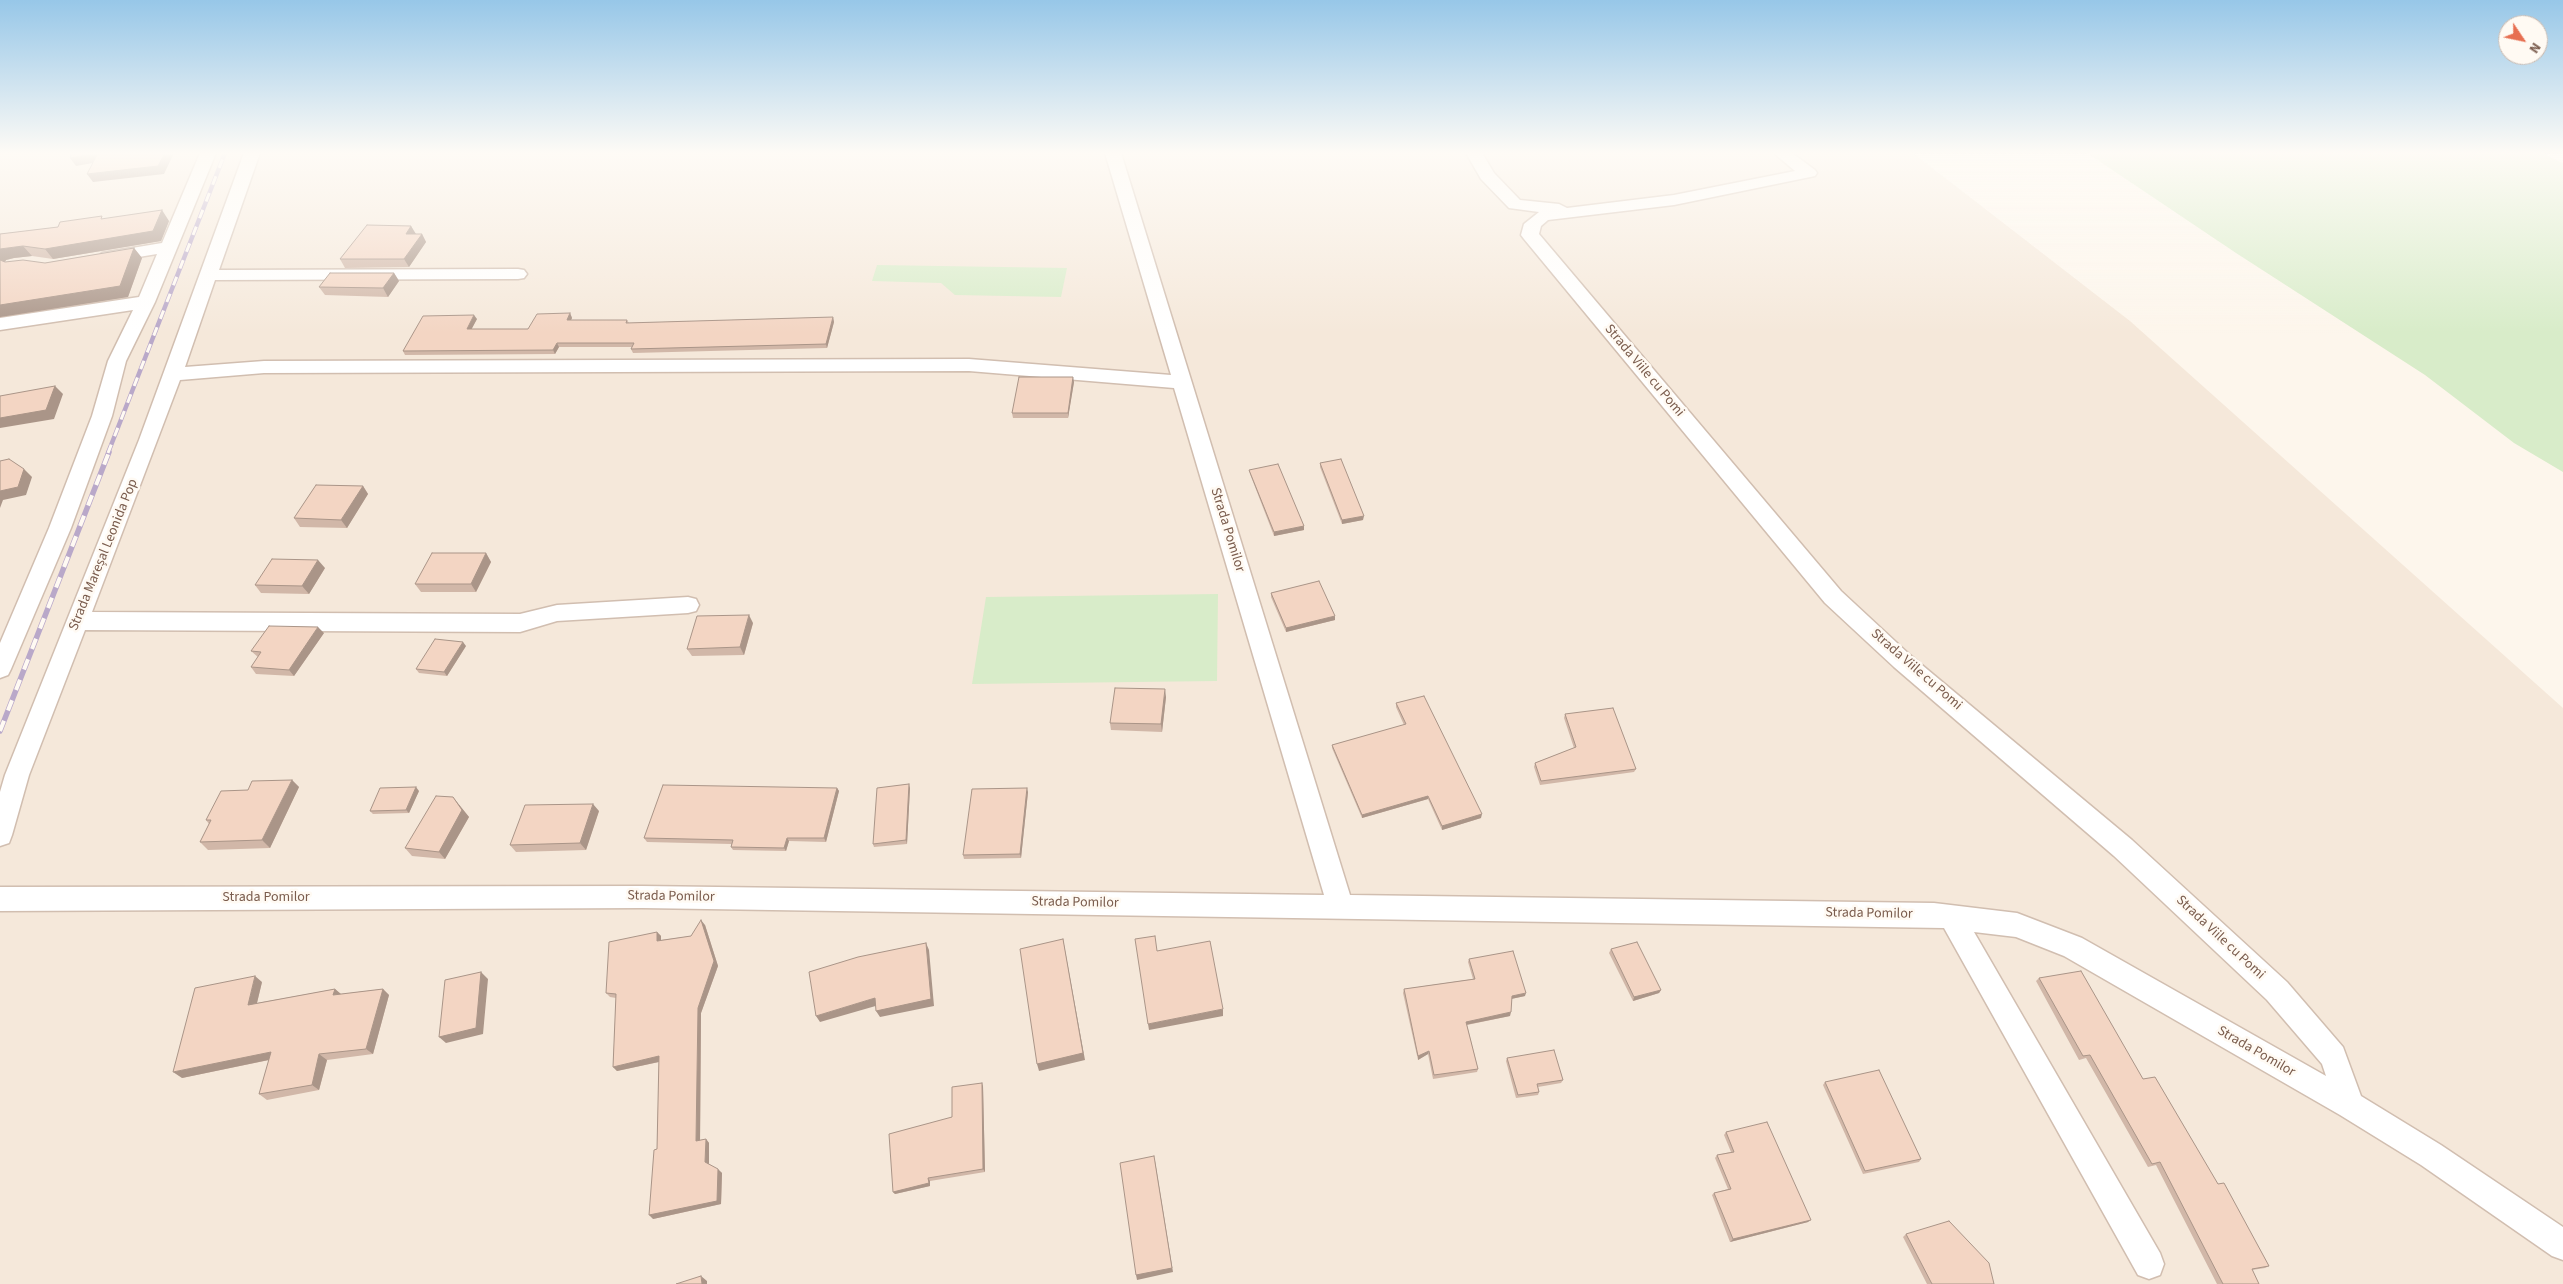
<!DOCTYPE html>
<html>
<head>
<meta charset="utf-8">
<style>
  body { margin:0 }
  #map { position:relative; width:2563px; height:1284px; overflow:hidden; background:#fdf6ec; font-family:"Source Sans 3",sans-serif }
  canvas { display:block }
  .north { position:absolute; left:2498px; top:15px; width:50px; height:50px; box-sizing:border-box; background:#fffaf3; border:1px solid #cabbb1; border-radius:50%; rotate:124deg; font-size:14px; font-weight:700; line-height:20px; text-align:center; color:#7a5c4d }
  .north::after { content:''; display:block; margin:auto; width:18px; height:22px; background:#e76f51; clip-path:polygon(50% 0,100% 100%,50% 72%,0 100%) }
</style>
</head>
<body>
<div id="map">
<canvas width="2563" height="1284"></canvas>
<div class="north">N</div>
</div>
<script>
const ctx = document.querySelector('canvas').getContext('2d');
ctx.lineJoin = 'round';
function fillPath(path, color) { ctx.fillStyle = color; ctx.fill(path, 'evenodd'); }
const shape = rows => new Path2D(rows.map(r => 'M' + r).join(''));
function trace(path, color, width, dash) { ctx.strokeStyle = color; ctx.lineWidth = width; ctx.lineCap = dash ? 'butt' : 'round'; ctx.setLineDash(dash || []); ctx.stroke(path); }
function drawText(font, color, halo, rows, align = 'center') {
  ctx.font = font + ' "Source Sans 3",sans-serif'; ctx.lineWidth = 5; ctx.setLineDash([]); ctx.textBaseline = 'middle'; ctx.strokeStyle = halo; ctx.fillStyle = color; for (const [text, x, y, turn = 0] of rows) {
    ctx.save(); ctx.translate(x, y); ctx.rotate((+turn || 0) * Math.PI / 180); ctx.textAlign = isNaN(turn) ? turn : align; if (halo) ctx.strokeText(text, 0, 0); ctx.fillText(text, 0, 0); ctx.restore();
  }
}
const residential = shape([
  [0,153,1913,153,2130,321,2563,708,2563,1284,0,1284]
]);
const green = shape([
  [2087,153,2543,153,2563,163,2563,472,2514,443,2425,375,2236,253],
  [877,265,1067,268,1061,297,955,295,941,283,872,281],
  [1218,594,1217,681,972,684,986,597]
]);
const minor = shape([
  [200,153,216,153,155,302,126,361,112,416,71,528,11,669,8,675,0,678,0,643,49,528,92,416,108,361,133,310,0,330,0,318,139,297,157,254,108,262,102,261,99,257,102,253,162,243,200,153],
  [244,153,260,153,219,270,518,269,524,270,527,274,524,278,518,279,215,280,185,367,264,361,969,359,1171,375,1105,153,1121,153,1350,895,1934,903,2017,913,2082,938,2326,1076,2322,1064,2267,1000,2114,856,1894,667,1825,603,1524,239,1521,235,1524,224,1539,212,1509,208,1481,179,1466,153,1482,153,1494,173,1520,200,1559,204,1567,208,1674,195,1795,171,1774,153,1792,153,1815,170,1817,173,1815,176,1674,205,1548,220,1541,226,1539,234,1841,591,1910,655,2132,840,2287,982,2343,1047,2361,1096,2441,1145,2563,1227,2563,1260,2552,1256,2421,1165,2340,1115,2064,956,2016,937,1974,932,2160,1253,2164,1264,2160,1275,2149,1279,2138,1275,1944,928,642,908,0,911,0,887,642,886,1324,895,1174,388,969,371,264,373,180,380,92,612,520,614,557,605,688,597,696,599,699,605,696,611,688,613,557,621,520,632,85,630,29,775,12,835,9,843,0,846,0,792,5,775,139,440,244,153]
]);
const railFar1 = shape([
  [108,453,225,153]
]);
const rail = shape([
  [0,731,109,452]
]);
const wall = shape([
  [104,219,169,221,161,241,53,259,32,256,14,258,6,260,5,262,45,263,134,248,142,258,128,297,0,317,0,234,58,227],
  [411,226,415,234,422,234,426,242,409,267,345,268,340,259],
  [394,273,399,281,388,297,325,295,319,287],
  [570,313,572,318,571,320,627,320,629,323,833,317,834,322,827,348,633,353,631,349,632,347,559,347,555,354,405,355,403,351,477,319,471,329,528,329],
  [1074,382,1068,418,1013,418,1012,413],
  [1320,463,1363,520,1342,524,1320,467],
  [1249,470,1304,526,1304,530,1274,536,1250,474],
  [363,486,368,494,347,528,300,527,294,518],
  [486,553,491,562,476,592,421,592,415,584],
  [325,568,309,594,261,593,255,585],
  [1271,593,1335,620,1286,632,1271,597],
  [753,623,744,655,692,656,687,649],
  [324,633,294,676,256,674,251,667,258,657,251,651],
  [466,646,447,676,419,673,416,669],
  [1166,697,1162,732,1111,730,1110,723],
  [1396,703,1481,818,1442,830,1428,799,1362,818,1332,748,1332,745,1404,725,1396,707],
  [1565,714,1636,769,1634,772,1540,785,1534,767,1535,763,1574,748,1564,718],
  [292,780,299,787,270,848,208,850,200,842,209,824,206,820,248,790],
  [837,788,839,791,826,842,789,841,786,851,733,850,731,847,731,844,647,842,644,838],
  [910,788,907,844,874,847,873,844],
  [419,791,409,813,373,814,370,811],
  [1028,792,1021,858,964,859,963,855],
  [459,805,469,817,445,859,412,856,405,848],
  [599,811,586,850,516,852,510,845],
  [705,925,718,966,701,1013,700,1140,706,1139,709,1143,709,1164,722,1173,721,1204,653,1219,657,1149,659,1062,617,1071,613,1067,616,998,610,997,606,993,657,932,661,936,661,940,691,936],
  [1611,949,1661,990,1659,993,1633,1001,1609,953],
  [1469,959,1525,996,1511,999,1510,1016,1467,1025,1478,1069,1477,1072,1433,1079,1428,1054,1418,1060,1403,993,1404,989,1473,979,1468,962],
  [2039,978,2143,1079,2218,1184,2269,1266,2265,1268,2252,1270,2259,1284,2217,1284,2156,1165,2148,1167,2086,1058,2079,1060,2036,981],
  [262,982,257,1003,335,989,341,994,383,989,389,995,373,1054,327,1060,319,1090,267,1100,259,1094,269,1060,182,1078],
  [1507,1058,1563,1080,1561,1083,1538,1087,1539,1092,1538,1095,1516,1098,1506,1061],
  [1825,1082,1921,1159,1919,1162,1863,1174,1823,1085],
  [983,1086,985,1172,930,1181,930,1186,895,1194,893,1192,952,1117],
  [1726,1132,1808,1222,1730,1242,1712,1195,1714,1193,1728,1189,1715,1158,1717,1155,1731,1152,1724,1135],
  [1906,1234,1994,1284,1927,1284,1903,1237]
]);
const shadedWall = shape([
  [98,153,104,161,76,166,70,158],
  [165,153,174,153,164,174,93,182,87,174],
  [162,210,169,221,161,241,53,259,45,249],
  [411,226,416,234,406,234],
  [422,234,426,242,409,267,404,259],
  [23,246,32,256,14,258,6,260,3,265,0,262,0,249],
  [134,248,142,258,128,297,0,317,0,305],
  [394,273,399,281,388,297,383,288],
  [570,313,572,318,569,324,567,320],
  [474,315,477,319,469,334,467,329],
  [833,317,834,322,827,348,826,344],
  [557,343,559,347,555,354,553,350],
  [1073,377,1074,382,1068,418,1068,413],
  [55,386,63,394,54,419,0,428,0,418],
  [24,469,32,477,26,495,3,500,0,508,0,491],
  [363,486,368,494,347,528,341,520],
  [1364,516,1363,520,1342,524,1342,520],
  [1304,526,1304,530,1274,536,1274,532],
  [486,553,491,562,476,592,471,584],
  [318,560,325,568,309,594,302,586],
  [749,615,753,623,744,655,740,647],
  [1335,616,1335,620,1286,632,1286,628],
  [318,627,324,633,294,676,289,670],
  [463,642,466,646,447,676,444,672],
  [1165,689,1166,697,1162,732,1161,724],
  [292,780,299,787,270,848,262,840],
  [909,784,910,788,907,844,906,840],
  [416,787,419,791,409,813,406,810],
  [837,788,839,791,826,842,824,838],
  [1027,788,1028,792,1021,858,1020,854],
  [1428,796,1428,799,1362,818,1362,815],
  [453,797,469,817,445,859,439,852],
  [593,804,599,811,586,850,580,843],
  [1482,814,1481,818,1442,830,1442,826],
  [787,838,789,841,786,851,784,848],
  [701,920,705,925,718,966,701,1013,700,1145,696,1141,698,1008],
  [657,932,661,936,661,946,657,941],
  [1063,939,1085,1060,1039,1071,1037,1064],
  [926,943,929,950,934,1006,880,1017,876,1011],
  [481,972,488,979,483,1034,446,1043,439,1037],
  [255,976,262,982,255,1011,248,1005],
  [335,989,342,995,333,995],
  [383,989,389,995,373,1054,366,1049],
  [1661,990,1659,993,1633,1001,1634,997],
  [1526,993,1525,996,1511,999,1512,996],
  [875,998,879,1005,820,1022,816,1016],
  [1223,1009,1223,1016,1149,1030,1148,1024],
  [1511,1012,1510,1016,1465,1025,1466,1022],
  [1429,1051,1428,1054,1418,1060,1418,1056],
  [271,1052,278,1058,182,1078,173,1072],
  [319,1054,327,1060,319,1090,312,1085],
  [659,1056,663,1061,617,1071,613,1067],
  [982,1083,983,1086,985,1172,983,1169],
  [706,1139,709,1143,709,1166,705,1162],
  [1155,1161,1173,1272,1137,1280,1136,1275],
  [718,1169,722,1173,721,1204,653,1219,649,1215],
  [928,1178,930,1181,930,1186,895,1194,893,1192],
  [1811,1220,1808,1222,1730,1242,1733,1239],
  [701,1276,707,1281,707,1284,702,1284]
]);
const building = shape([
  [72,153,165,153,158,166,87,174,98,153,70,158,72,153],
  [162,210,153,231,45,249,23,246,0,249,0,234,58,227,60,222,102,216,101,219,162,210],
  [367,225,411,226,406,234,422,234,404,259,340,259,367,225],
  [134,248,120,286,0,305,0,260,5,262,23,260,45,263,134,248],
  [330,273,394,273,383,288,319,287,330,273],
  [570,313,567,320,627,320,626,323,833,317,826,344,631,349,634,343,557,343,553,350,403,351,423,316,474,315,467,329,528,329,537,314,570,313],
  [1019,377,1073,377,1068,413,1012,413,1019,377],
  [55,386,46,410,0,418,0,396,55,386],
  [9,459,24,469,18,487,0,491,0,461,9,459],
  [1341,459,1364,516,1342,520,1320,463,1341,459],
  [1278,464,1304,526,1274,532,1249,470,1278,464],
  [316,485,363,486,341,520,294,518,316,485],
  [432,553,486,553,471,584,415,584,432,553],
  [272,559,318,560,302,586,255,585,272,559],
  [1319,581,1335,616,1286,628,1271,593,1319,581],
  [749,615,740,647,687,649,697,616,749,615],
  [269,626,318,627,289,670,251,667,261,652,251,651,269,626],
  [435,639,463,642,444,672,416,669,435,639],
  [1115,688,1165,689,1161,724,1110,723,1115,688],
  [1424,696,1482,814,1442,826,1428,796,1362,815,1332,745,1406,724,1396,703,1424,696],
  [1613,708,1636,769,1541,781,1535,763,1576,747,1565,714,1613,708],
  [292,780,262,840,200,842,211,820,206,820,221,791,248,790,252,781,292,780],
  [909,784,906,840,873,844,877,788,909,784],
  [663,785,837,788,824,838,787,838,784,848,731,847,733,840,644,838,663,785],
  [416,787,406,810,370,811,380,788,416,787],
  [1027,788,1020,854,963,855,972,789,1027,788],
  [436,796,453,797,462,810,439,852,405,848,436,796],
  [593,804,580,843,510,845,525,805,593,804],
  [701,920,714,961,698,1008,696,1141,706,1139,705,1162,718,1169,717,1201,649,1215,654,1150,657,1149,659,1056,613,1067,616,994,606,993,609,942,657,932,657,941,691,936,701,920],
  [1155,936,1157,951,1210,941,1223,1009,1148,1024,1135,939,1155,936],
  [1063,939,1083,1053,1037,1064,1020,949,1063,939],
  [1637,942,1661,990,1634,997,1611,949,1637,942],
  [926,943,931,999,876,1011,875,998,816,1016,809,972,858,957,926,943],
  [1513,951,1526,993,1512,996,1511,1012,1466,1022,1478,1069,1434,1075,1429,1051,1418,1056,1404,989,1475,979,1469,959,1513,951],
  [2081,971,2143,1079,2155,1077,2218,1184,2224,1183,2269,1266,2252,1269,2259,1284,2223,1284,2160,1162,2152,1164,2090,1055,2083,1056,2039,978,2081,971],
  [481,972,476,1028,439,1037,445,980,481,972],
  [255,976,248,1005,335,989,333,995,383,989,366,1049,319,1054,312,1085,259,1094,271,1052,173,1072,195,988,255,976],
  [1554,1050,1563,1080,1537,1084,1539,1092,1518,1095,1507,1058,1554,1050],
  [1879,1070,1921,1159,1865,1171,1825,1082,1879,1070],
  [982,1083,983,1169,928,1178,929,1183,893,1192,889,1134,952,1117,952,1087,982,1083],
  [1767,1122,1811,1220,1733,1239,1714,1193,1731,1189,1717,1155,1734,1152,1726,1132,1767,1122],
  [1154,1156,1172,1268,1136,1275,1120,1163,1154,1156],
  [1949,1221,1989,1263,1994,1284,1932,1284,1906,1234,1949,1221],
  [701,1276,702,1284,676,1284,701,1276]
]);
const streetNames = [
  ["Strada Viile cu Pomi",1644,371,50],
  ["Strada Pomilor",1227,530,73],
  ["Strada Mareșal Leonida Pop",104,555,-68],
  ["Strada Viile cu Pomi",1916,670,41],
  ["Strada Pomilor",671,897,1],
  ["Strada Pomilor",266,898],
  ["Strada Pomilor",1075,903,1],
  ["Strada Pomilor",1869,914,1],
  ["Strada Viile cu Pomi",2220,938,43],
  ["Strada Pomilor",2256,1052,30]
];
fillPath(residential, '#f5e8da');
fillPath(green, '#d8ecc9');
trace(minor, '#d1beb0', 3);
fillPath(minor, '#fff');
trace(railFar1, '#b9a8c9', 4.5);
trace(rail, '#b9a8c9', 5.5);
trace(railFar1, '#fffaf3', 3, [9]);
trace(rail, '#fffaf3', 4, [11]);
fillPath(wall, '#d1b7a8');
fillPath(shadedWall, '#aa9588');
fillPath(building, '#f3d5c3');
trace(building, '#aa9588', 1);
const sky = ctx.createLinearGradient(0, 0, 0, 333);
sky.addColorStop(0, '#97c7e8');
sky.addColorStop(0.46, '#fefbf6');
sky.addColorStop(1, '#fefbf600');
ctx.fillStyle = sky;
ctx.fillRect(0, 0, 2563, 333);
drawText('14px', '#7a5c4d', '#fffaf3', streetNames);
</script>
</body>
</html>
